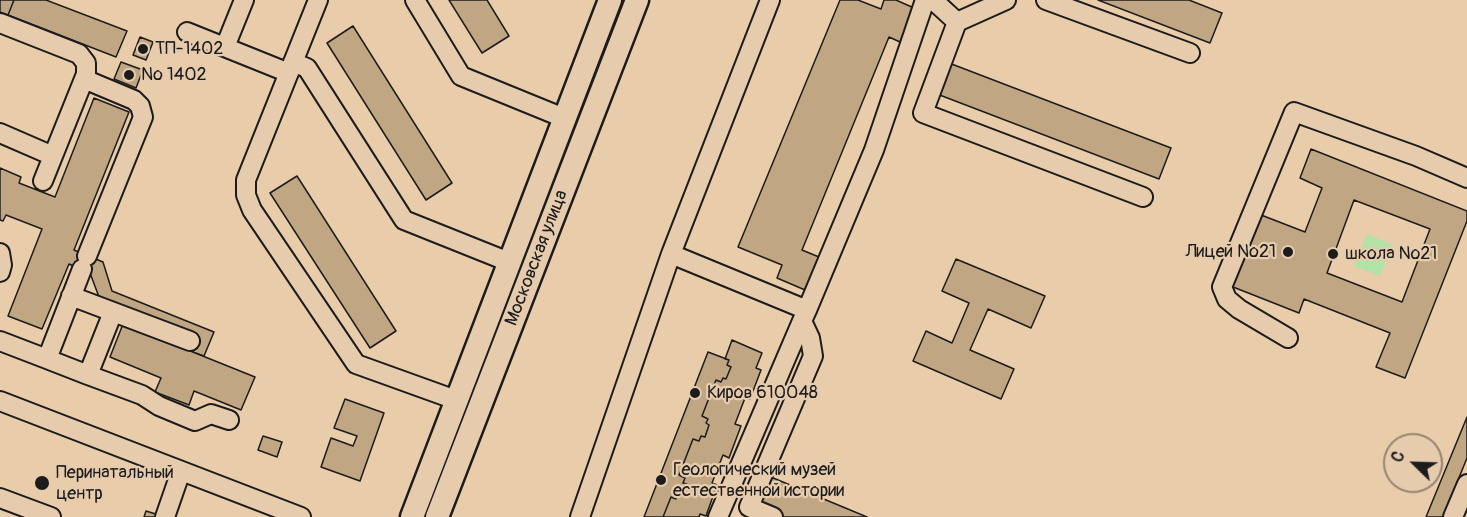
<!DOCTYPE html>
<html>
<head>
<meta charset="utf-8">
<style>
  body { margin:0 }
  #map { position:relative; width:1467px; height:517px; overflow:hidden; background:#e9cca9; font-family:Pangolin,sans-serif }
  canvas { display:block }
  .north { position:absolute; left:1383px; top:433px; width:60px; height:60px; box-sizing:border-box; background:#e6cbad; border:2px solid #958573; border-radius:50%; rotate:293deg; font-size:16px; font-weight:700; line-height:24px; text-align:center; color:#1c1c1c }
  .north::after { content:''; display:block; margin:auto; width:21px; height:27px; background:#1c1c1c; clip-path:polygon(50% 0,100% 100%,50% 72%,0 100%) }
</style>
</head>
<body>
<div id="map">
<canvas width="1467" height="517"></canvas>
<div class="north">С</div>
</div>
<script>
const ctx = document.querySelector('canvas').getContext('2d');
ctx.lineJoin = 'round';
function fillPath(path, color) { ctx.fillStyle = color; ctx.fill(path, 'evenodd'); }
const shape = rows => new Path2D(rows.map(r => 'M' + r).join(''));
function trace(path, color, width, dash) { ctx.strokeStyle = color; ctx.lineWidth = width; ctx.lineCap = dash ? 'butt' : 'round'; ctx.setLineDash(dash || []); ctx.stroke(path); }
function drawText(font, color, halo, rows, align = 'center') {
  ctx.font = font + ' Pangolin,sans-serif'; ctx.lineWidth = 4.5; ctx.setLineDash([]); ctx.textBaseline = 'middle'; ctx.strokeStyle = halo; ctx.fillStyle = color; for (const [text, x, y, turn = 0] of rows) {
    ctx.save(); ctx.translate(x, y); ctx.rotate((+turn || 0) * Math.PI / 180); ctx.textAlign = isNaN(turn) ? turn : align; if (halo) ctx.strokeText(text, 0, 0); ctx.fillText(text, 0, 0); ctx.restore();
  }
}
const green = shape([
  [1367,234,1393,245,1380,276,1354,266]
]);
const building = shape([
  [0,0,14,0,8,15,0,12,0,0],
  [14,0,46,0,127,31,116,57,8,15,14,0],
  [449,0,487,0,509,36,482,53,449,0],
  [840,0,858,0,881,9,884,0,896,0,914,8,900,42,889,37,802,250,819,257,805,290,777,278,782,265,738,247,840,0],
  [1098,0,1189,0,1222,13,1210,43,1098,0],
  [353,26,452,183,426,200,327,43,353,26],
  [140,37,153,42,146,60,133,55,140,37],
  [121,62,143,70,136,88,114,79,121,62],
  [949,63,1171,148,1159,179,937,94,949,63],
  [94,98,129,112,74,250,103,262,112,291,214,332,204,356,193,352,199,337,99,297,90,273,69,264,42,329,8,316,42,229,6,215,3,221,0,220,0,168,21,177,19,183,55,197,94,98],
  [1311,149,1467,211,1467,221,1405,378,1376,367,1390,333,1304,299,1299,313,1228,285,1256,213,1305,232,1322,188,1300,178,1311,149],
  [1354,200,1430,229,1402,302,1327,273,1354,200],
  [297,176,396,331,370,348,270,193,297,176],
  [956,259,1045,296,1031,328,988,309,970,350,1014,369,1001,399,913,361,926,331,952,343,969,303,942,291,956,259],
  [123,324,255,377,241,410,194,391,189,405,155,392,161,378,110,357,123,324],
  [732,340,762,353,756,368,761,370,750,399,745,398,735,424,741,426,729,458,723,455,712,483,717,485,706,516,700,514,699,517,663,517,671,497,676,499,678,495,682,496,687,484,683,483,685,478,679,475,693,439,699,441,701,436,705,437,709,425,706,423,708,419,702,416,716,380,721,382,723,378,726,379,731,367,727,365,729,360,725,359,732,340],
  [708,352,729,360,727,365,731,367,726,379,723,378,721,382,716,380,702,416,708,419,706,423,709,425,705,437,701,436,699,441,693,439,679,475,685,478,683,483,687,484,682,496,678,495,676,499,671,497,663,517,644,517,708,352],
  [345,399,384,413,360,481,321,467,331,438,353,446,357,436,334,428,345,399],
  [1467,417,1467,458,1443,517,1426,517,1467,417],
  [263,436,282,442,277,457,258,450,263,436],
  [766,475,867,517,778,517,753,507,766,475],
  [146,511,159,515,158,517,144,517,146,511]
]);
const minor = shape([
  [318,0,246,180,246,195,252,210,356,364,456,400],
  [415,0,461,76,564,118],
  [933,0,957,22,1006,0],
  [1046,0,1190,53],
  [957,22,923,113,1143,197],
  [0,23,79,54,86,63,86,74,53,156,0,133],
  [187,32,289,73],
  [225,47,244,0],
  [293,62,307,68,404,220,509,262],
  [84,79,134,100,140,106,143,117,87,256],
  [43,181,53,156],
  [0,253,2,265,0,272],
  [671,254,807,310,802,321,810,338,813,356,749,507,773,517],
  [71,296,190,341],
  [807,310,874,150,925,0],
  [1288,338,1239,309,1227,299,1222,287,1294,112,1416,156,1467,178],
  [0,341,47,359,82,269],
  [47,359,88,375,113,312],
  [88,375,142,395,159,406,195,421,211,414,229,420],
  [0,401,301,517],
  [0,498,51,517],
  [165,517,181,471],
  [580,517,671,254,770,0],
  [718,517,802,321],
  [1453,517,1467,484]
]);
const major = shape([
  [412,517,610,0],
  [437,517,637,0]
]);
const markers = [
  [143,49,6,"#1c1c1c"],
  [129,75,6,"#1c1c1c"],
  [1288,252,6,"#1c1c1c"],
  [1333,254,6,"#1c1c1c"],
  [695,393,6,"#1c1c1c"],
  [661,480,6,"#1c1c1c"],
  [42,483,8,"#1c1c1c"]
];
const poiNames = [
  ["ТП-1402",155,49],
  ["№ 1402",141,75],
  ["Лицей №21",1276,252,"right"],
  ["школа №21",1345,254],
  ["Киров 610048",707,393],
  ["Геологический музей",673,470],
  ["естественной истории",673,491],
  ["Перинатальный",56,473],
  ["центр",56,494]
];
const streetNames = [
  ["Московская улица",537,258,-69]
];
fillPath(green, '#b0e3a5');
fillPath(building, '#c1a683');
trace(building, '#1c1c1c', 1.5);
trace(minor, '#1c1c1c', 22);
trace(major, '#1c1c1c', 27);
trace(minor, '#e6cbad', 18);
trace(major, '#e6cbad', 22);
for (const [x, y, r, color] of markers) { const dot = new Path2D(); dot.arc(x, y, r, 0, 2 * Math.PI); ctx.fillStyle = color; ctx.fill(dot); trace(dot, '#e6cbad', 2); }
drawText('18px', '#1c1c1c', '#e6cbad', poiNames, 'left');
drawText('18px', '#1c1c1c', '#e6cbad', streetNames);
</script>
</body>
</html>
